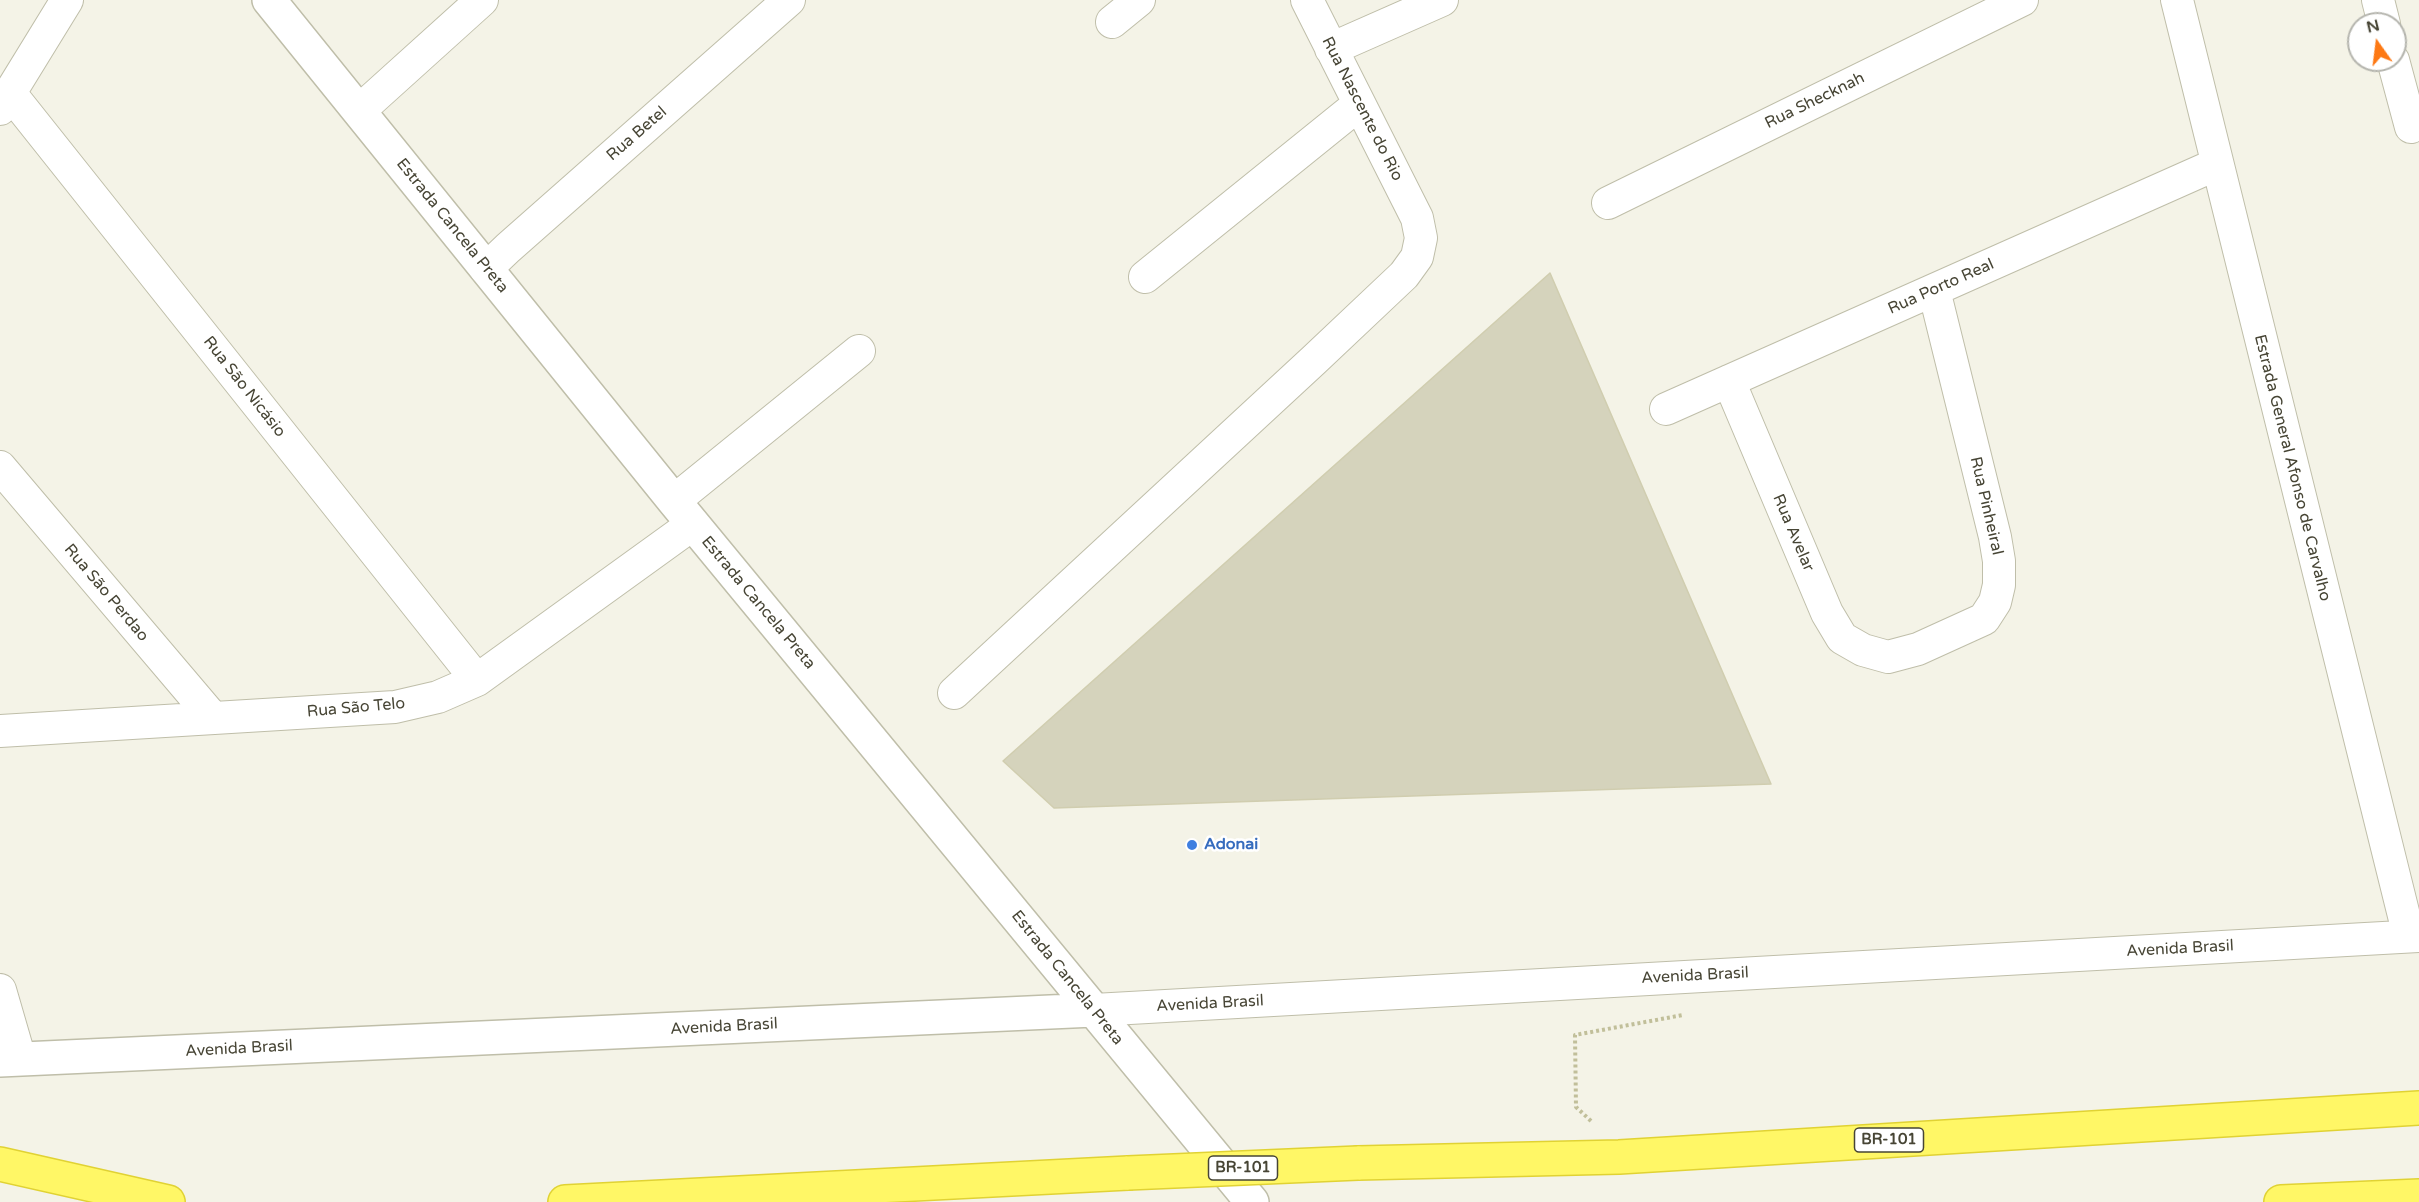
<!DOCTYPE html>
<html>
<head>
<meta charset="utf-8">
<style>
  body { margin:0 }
  #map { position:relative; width:2419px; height:1202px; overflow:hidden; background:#f4f3e7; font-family:"Varela Round",sans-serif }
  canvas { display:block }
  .north { position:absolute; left:2347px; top:12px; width:60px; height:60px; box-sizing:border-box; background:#fff; border:2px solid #b5b5ae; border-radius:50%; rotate:346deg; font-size:16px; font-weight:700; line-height:24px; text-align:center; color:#474535 }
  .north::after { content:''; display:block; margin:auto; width:21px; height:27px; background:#fd7914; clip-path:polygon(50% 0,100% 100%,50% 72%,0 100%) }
</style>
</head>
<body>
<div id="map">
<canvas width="2419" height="1202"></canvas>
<div class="north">N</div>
</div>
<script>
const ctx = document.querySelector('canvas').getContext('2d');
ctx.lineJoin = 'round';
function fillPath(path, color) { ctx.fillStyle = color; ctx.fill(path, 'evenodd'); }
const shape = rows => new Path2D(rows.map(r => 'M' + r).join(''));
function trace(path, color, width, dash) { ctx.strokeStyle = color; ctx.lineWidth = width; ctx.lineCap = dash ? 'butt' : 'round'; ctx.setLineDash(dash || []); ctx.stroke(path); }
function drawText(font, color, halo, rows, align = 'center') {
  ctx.font = font + ' "Varela Round",sans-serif'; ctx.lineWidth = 5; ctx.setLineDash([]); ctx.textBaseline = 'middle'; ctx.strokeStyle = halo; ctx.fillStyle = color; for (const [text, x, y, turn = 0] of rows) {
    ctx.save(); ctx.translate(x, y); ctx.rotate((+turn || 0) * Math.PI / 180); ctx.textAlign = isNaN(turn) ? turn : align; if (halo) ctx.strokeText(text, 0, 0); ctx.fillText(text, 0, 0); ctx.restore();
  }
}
const building = shape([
  [1550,273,1771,784,1054,808,1003,761,1550,273]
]);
const path = shape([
  [1591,1121,1576,1107,1575,1035,1683,1015]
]);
const minor = shape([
  [2177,0,2409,936],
  [2378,0,2384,24],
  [1112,22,1139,0],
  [1331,49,1442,0],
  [2393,60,2411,127],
  [10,93,477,680],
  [0,109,67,0],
  [359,111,482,0],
  [1608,203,2022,0],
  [486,269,508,248,789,0],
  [1145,277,1358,105],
  [1729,381,1827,613,1842,638,1863,650,1888,657,1918,649,1984,619,1995,602,1999,585,1999,561,1995,537,1934,290],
  [1666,409,2217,164],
  [0,467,213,718],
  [674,501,859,351],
  [954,693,1314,360,1404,275,1417,257,1421,238,1417,218,1307,0],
  [0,731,395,707,438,697,477,680,693,524],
  [0,990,20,1059],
  [1094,1010,2419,936]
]);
const tertiary = shape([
  [269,0,674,501,1252,1202],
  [0,1060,1094,1010]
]);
const motorway = shape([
  [1358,1163,1619,1157,2419,1108],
  [0,1164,168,1202],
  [565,1202,1128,1173],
  [2281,1202,2419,1196]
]);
const motorwayBridge = shape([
  [1128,1173,1358,1163]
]);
const markers = [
  [1192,845,6,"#3f7fe0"]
];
const shields = [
  [1889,1140,69],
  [1243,1168,69]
];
const shieldNames = [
  ["BR-101",1889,1140],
  ["BR-101",1243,1168]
];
const streetNames = [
  ["Rua Shecknah",1815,101,-26],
  ["Rua Nascente do Rio",1362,109,63],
  ["Rua Betel",637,134,-41],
  ["Estrada Cancela Preta",452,226,51],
  ["Rua Porto Real",1941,287,-24],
  ["Rua São Nicásio",244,387,52],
  ["Estrada General Afonso de Carvalho",2292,468,76],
  ["Rua Pinheiral",1986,506,77],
  ["Rua Avelar",1793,533,67],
  ["Rua São Perdao",106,593,50],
  ["Estrada Cancela Preta",758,603,50],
  ["Rua São Telo",356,708,-5],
  ["Avenida Brasil",2180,949,-3],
  ["Avenida Brasil",1695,976,-3],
  ["Estrada Cancela Preta",1067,978,51],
  ["Avenida Brasil",1210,1004,-3],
  ["Avenida Brasil",724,1027,-3],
  ["Avenida Brasil",239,1049,-3]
];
const shopNames = [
  ["Adonai",1204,845]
];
fillPath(building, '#d5d3bc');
trace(building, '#d0cdaf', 1.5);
trace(minor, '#bfbea9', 34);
trace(tertiary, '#bfbea9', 36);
trace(motorway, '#e0d234', 36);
trace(path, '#c1bf9a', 4, [3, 3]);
trace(minor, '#fff', 32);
trace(tertiary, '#fff', 33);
trace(motorway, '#fff766', 33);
trace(motorwayBridge, '#e0d234', 36, []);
trace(motorwayBridge, '#fff766', 33);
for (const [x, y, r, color] of markers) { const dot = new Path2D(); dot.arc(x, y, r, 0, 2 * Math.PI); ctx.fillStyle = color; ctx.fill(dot); trace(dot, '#fff', 2); }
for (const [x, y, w] of shields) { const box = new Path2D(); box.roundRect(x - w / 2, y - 12, w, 24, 4.5); ctx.fillStyle = '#fff'; ctx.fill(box); trace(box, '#474535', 1.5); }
drawText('bold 15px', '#474535', null, shieldNames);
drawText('16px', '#474535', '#fff', streetNames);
drawText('bold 16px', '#366cbe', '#fff', shopNames, 'left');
</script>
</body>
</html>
